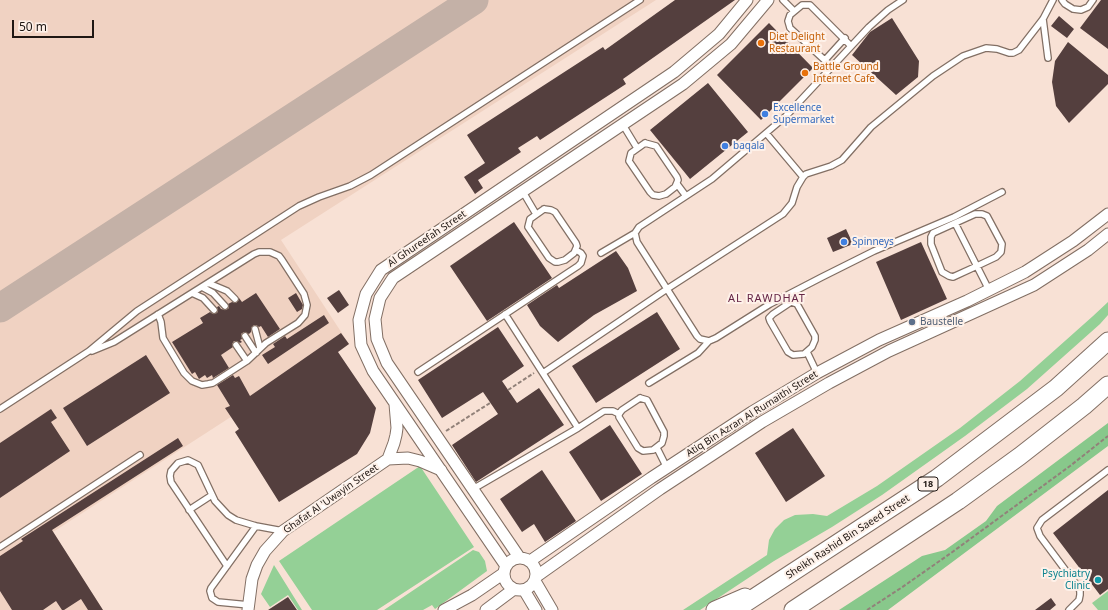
<!DOCTYPE html>
<html>
<head>
<meta charset="utf-8">
<style>
  body { margin:0 }
  #map { position:relative; width:1108px; height:610px; overflow:hidden; background:#f8e1d5; font-family:"Noto Sans",sans-serif }
  canvas { display:block }
  .scale { position:absolute; left:12px; top:20px; width:82px; height:18px; box-sizing:border-box; border:2px solid #1f1713; border-top:0; padding-left:5px; font-size:12px; line-height:14px; white-space:nowrap; color:#1f1713; -webkit-text-stroke:3px #fef1e9; paint-order:stroke }
</style>
</head>
<body>
<div id="map">
<canvas width="1108" height="610"></canvas>
<div class="scale">50 m</div>
</div>
<script>
const ctx = document.querySelector('canvas').getContext('2d');
ctx.lineJoin = 'round';
function fillPath(path, color) { ctx.fillStyle = color; ctx.fill(path, 'evenodd'); }
const shape = rows => new Path2D(rows.map(r => 'M' + r).join(''));
function trace(path, color, width, dash) { ctx.strokeStyle = color; ctx.lineWidth = width; ctx.lineCap = dash ? 'butt' : 'round'; ctx.setLineDash(dash || []); ctx.stroke(path); }
function drawText(font, color, halo, rows, align = 'center') {
  ctx.font = font + ' "Noto Sans",sans-serif'; ctx.lineWidth = 4; ctx.setLineDash([]); ctx.textBaseline = 'middle'; ctx.strokeStyle = halo; ctx.fillStyle = color; for (const [text, x, y, turn = 0] of rows) {
    ctx.save(); ctx.translate(x, y); ctx.rotate((+turn || 0) * Math.PI / 180); ctx.textAlign = isNaN(turn) ? turn : align; if (halo) ctx.strokeText(text, 0, 0); ctx.fillText(text, 0, 0); ctx.restore();
  }
}
const built = shape([
  [0,0,656,0,281,240,349,344,258,405,254,402,53,532,103,610,0,610]
]);
const green = shape([
  [1108,302,1108,315,1100,324,1027,389,965,436,882,495,832,527,774,561,700,610,683,610,767,555,769,540,775,529,784,520,795,515,813,514,827,516,877,486,960,428,1020,381,1093,316],
  [420,466,474,547,377,610,312,610,279,561],
  [473,550,479,552,485,561,487,571,435,609,432,605,423,610,384,610],
  [274,565,302,610,298,610,288,595,270,607,261,594],
  [1108,591,1108,610,1098,610,1092,603]
]);
const forest = shape([
  [1108,423,1108,446,888,610,839,610,922,556,945,550,986,521,997,506]
]);
const taxiway = shape([
  [0,308,474,0]
]);
const building = shape([
  [675,0,735,0,623,79,626,84,540,140,537,136,518,148,521,152,478,180,483,188,475,194,464,177,485,163,467,135,603,47,605,50],
  [1101,0,1108,0,1108,49,1080,28],
  [1059,16,1074,29,1067,38,1051,26],
  [892,18,919,61,918,77,896,95,852,55,870,32],
  [769,23,813,68,761,120,717,75],
  [1068,42,1108,75,1108,84,1069,123,1056,106,1052,82,1055,61],
  [708,83,748,132,690,179,650,130],
  [514,222,552,278,487,321,450,266],
  [846,229,853,244,833,252,827,238],
  [921,242,947,299,901,320,876,262],
  [616,251,628,268,637,291,594,315,558,342,540,326,527,305,557,285,559,288],
  [339,290,349,305,338,313,327,298],
  [256,293,280,329,268,337,261,326,259,327,256,325,254,325,251,328,251,332,249,334,244,332,241,334,242,339,240,340,242,342,240,343,237,341,234,341,232,344,233,347,221,355,229,368,213,378,212,375,207,378,205,375,199,379,195,372,192,374,172,342,203,323,200,318,210,312,213,314,217,313,218,311,217,307,219,306,221,309,226,310,229,308,228,304,232,302,236,303,239,300,239,298,242,302],
  [296,293,303,305,302,309,297,312,288,298],
  [657,312,680,349,596,403,572,366],
  [324,315,329,323,268,364,262,355,275,347,273,344,285,336,287,339],
  [498,327,524,366,502,381,517,403,539,388,564,425,476,482,452,445,498,414,483,392,442,418,418,380],
  [341,333,349,344,338,352,376,408,370,433,357,454,279,502,235,432,239,429,225,408,230,406,217,385,233,375,235,378,239,376,250,396],
  [146,355,170,393,87,446,63,408],
  [51,409,57,418,51,422,70,451,0,498,0,443],
  [610,425,642,474,601,501,569,452],
  [793,428,825,476,786,502,755,453],
  [178,438,183,446,52,530,103,610,88,610,81,599,64,610,62,610,56,601,43,610,12,610,0,591,0,556,23,541,21,539],
  [542,470,576,521,545,542,534,524,522,532,500,499],
  [1108,490,1108,589,1100,595,1053,533],
  [288,597,297,610,268,610],
  [1051,598,1056,605,1050,610,1035,610]
]);
const path = shape([
  [508,390,534,373],
  [446,431,490,403],
  [867,610,901,588,951,553,1070,466,1108,436]
]);
const lane = shape([
  [783,0,794,11],
  [903,0,888,10,869,27,786,116,712,179,639,227,635,233,637,242,697,336,700,339,709,341,716,338,770,304,822,277,874,251,954,217,1002,192],
  [1062,0,1065,4,1073,9,1081,10,1088,7,1093,0],
  [1043,19,1048,58],
  [825,60,845,38],
  [832,67,790,28,788,21,790,15,802,5,810,5,851,46],
  [623,125,637,148],
  [766,133,803,177],
  [645,143,656,146,677,177,678,180,675,187,666,194,659,196,653,195,650,192,629,161,631,153,645,143],
  [677,184,686,196],
  [523,192,536,214],
  [544,209,551,210,555,212,576,243,577,246,574,253,565,260,558,262,555,262,549,258,528,227,530,219,544,209],
  [975,214,982,214,987,216,1002,244,1001,252,996,257,977,266,953,277,949,276,942,272,931,244,931,237,933,233,975,214],
  [955,223,989,290],
  [601,253,635,233],
  [208,283,227,291,235,299],
  [202,287,213,293,225,306],
  [192,293,203,298,214,310],
  [791,302,797,304,815,336,815,340,812,347,804,354,793,355,788,352,770,321,769,318,773,314,791,302],
  [505,314,578,428],
  [255,329,260,348],
  [245,336,256,353],
  [236,345,247,361],
  [92,351,114,342,254,254,259,252,270,252,279,256,282,260,304,294,307,305,305,315,298,323,266,343,247,361,213,383,208,384,202,385,192,381,184,373,163,338,161,322,158,314],
  [807,352,817,373],
  [418,372,578,266,581,263,583,256,581,253,576,250],
  [543,373,667,289,783,214,792,203,797,187,803,177,806,174,831,166,842,160,871,127,933,76,963,56,986,48,997,49,1009,53,1013,53,1019,50,1043,19,1053,0],
  [649,383,698,353,709,341],
  [640,398,647,400,664,432,664,436,662,443,653,450,643,451,638,448,619,417,619,414,622,410,640,398],
  [0,409,89,351,137,311,299,206,319,197,350,186,371,175,640,0],
  [657,448,667,468],
  [473,489,578,428,604,411,613,411,619,414],
  [189,510,212,495],
  [0,547,140,455],
  [227,566,171,482,170,476,171,471,178,463,188,460,198,465,215,501,228,515,236,520,256,526,283,531],
  [249,605,218,602,212,598,210,591,211,588,256,526],
  [1069,610,1079,600,1080,595,1080,591,1078,587,1040,536,1037,528,1042,520,1108,470]
]);
const street = shape([
  [388,459,394,443,396,435,397,428,395,404],
  [519,557,387,363,377,339,375,319,380,298,393,278,683,84,731,44,768,0],
  '504 574a16 16 0 1 1 32 0a16 16 0 1 1-32 0Z',
  [530,561,651,478,752,412,817,373,879,340,967,301,1025,272,1073,241,1108,214],
  [506,566,373,371,361,345,359,320,366,294,381,270,674,72,719,34,747,0],
  [537,576,660,489,762,422,829,383,889,351,1034,285,1088,250,1108,234],
  [535,581,552,610],
  [524,590,536,610],
  [248,610,252,579,257,565,265,551,283,531,388,459,408,458,420,461,441,470],
  [444,610,472,595,504,573],
  [486,610,514,589]
]);
const primary = shape([
  [715,610,745,597],
  [735,610,937,478,1056,388,1108,341],
  [793,610,958,501,1020,456,1084,406,1108,385]
]);
const markers = [
  [761,43,4,"#e8710a"],
  [805,73,4,"#e8710a"],
  [765,114,4,"#3f7fe0"],
  [725,146,4,"#3f7fe0"],
  [844,242,4,"#3f7fe0"],
  [912,322,4,"#5c6f8a"],
  [1098,580,4,"#0f9aa8"]
];
const shields = [
  [928,484,20]
];
const shieldNames = [
  ["18",928,484]
];
const foodNames = [
  ["Diet Delight",769,37],
  ["Restaurant",769,49],
  ["Battle Ground",813,67],
  ["Internet Cafe",813,79]
];
const shopNames = [
  ["Excellence",773,108],
  ["Supermarket",773,120],
  ["baqala",733,146],
  ["Spinneys",852,242]
];
const streetNames = [
  ["Al Ghureefah Street",427,239,-34],
  ["Atiq Bin Azran Al Rumaithi Street",752,414,-32],
  ["Ghafat Al 'Uwayin Street",331,499,-35],
  ["Sheikh Rashid Bin Saeed Street",848,537,-33]
];
const serviceNames = [
  ["Baustelle",920,322]
];
const cultureNames = [
  ["Psychiatry",1090,574],
  ["Clinic",1090,586]
];
const neighbourhoodNames = [
  ["AL RAWDHAT",767,299]
];
fillPath(built, '#f0d2c2');
fillPath(green, '#94d096');
fillPath(forest, '#88c88b');
trace(taxiway, '#c4b1a7', 29);
fillPath(building, '#543f3e');
trace(lane, '#826f64', 8);
trace(street, '#826f64', 13);
trace(primary, '#826f64', 19);
trace(path, '#918179', 2, [4, 2]);
trace(lane, '#fff', 5.5);
trace(street, '#fff', 11);
trace(primary, '#fff', 17);
for (const [x, y, r, color] of markers) { const dot = new Path2D(); dot.arc(x, y, r, 0, 2 * Math.PI); ctx.fillStyle = color; ctx.fill(dot); trace(dot, '#fef1e9', 1.5); }
for (const [x, y, w] of shields) { const box = new Path2D(); box.roundRect(x - w / 2, y - 7, w, 14, 3); ctx.fillStyle = '#fef1e9'; ctx.fill(box); trace(box, '#1f1713', 1); }
drawText('bold 9px', '#1f1713', null, shieldNames);
drawText('10px', '#c56008', '#fef1e9', foodNames, 'left');
drawText('10px', '#366cbe', '#fef1e9', shopNames, 'left');
drawText('10px', '#1f1713', '#fef1e9', streetNames);
drawText('10px', '#4e5e75', '#fef1e9', serviceNames, 'left');
drawText('10px', '#0d838f', '#fef1e9', cultureNames, 'right');
ctx.letterSpacing = '1px';
drawText('11px', '#652546', '#fef1e9', neighbourhoodNames);
ctx.letterSpacing = '0px';
</script>
</body>
</html>
